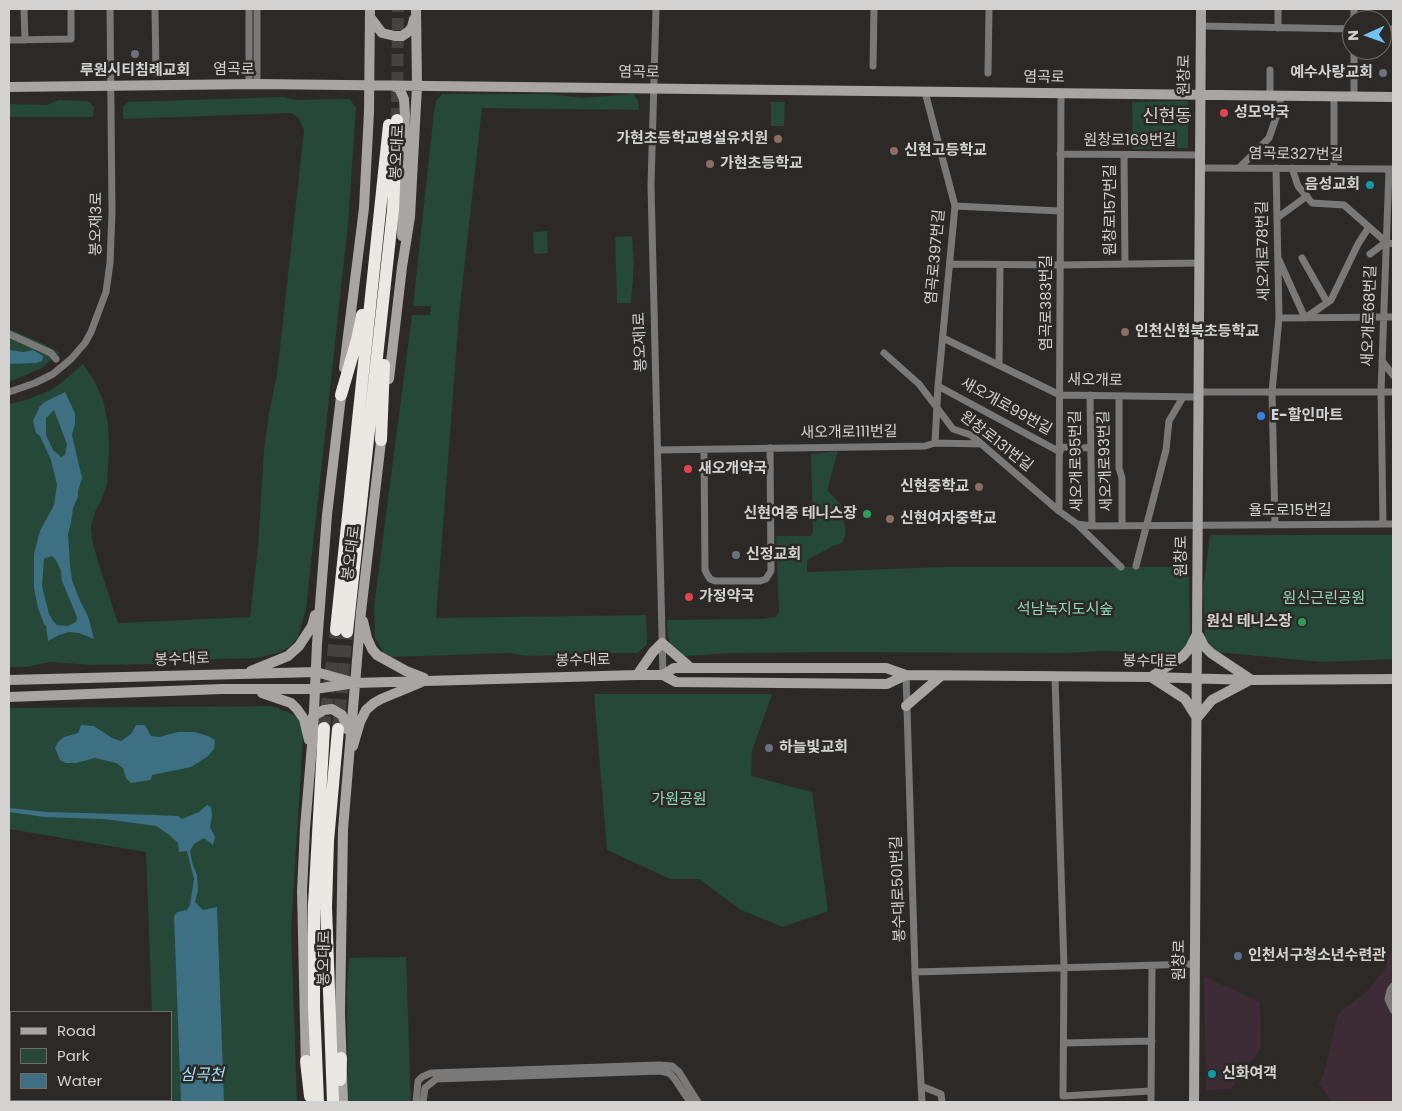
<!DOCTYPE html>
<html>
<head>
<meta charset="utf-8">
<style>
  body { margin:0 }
  #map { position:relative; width:1402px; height:1111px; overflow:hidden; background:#2d2926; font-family:Poppins,sans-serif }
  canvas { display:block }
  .frame { position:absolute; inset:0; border:10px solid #d4d2d0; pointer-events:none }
  .legend { position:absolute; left:10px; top:1011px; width:162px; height:90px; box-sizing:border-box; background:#2d2926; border:1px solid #706d6a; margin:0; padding:6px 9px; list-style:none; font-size:15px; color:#d4d2d0 }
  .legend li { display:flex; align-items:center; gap:10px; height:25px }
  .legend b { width:25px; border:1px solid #706d6a }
  .north { position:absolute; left:1342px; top:10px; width:50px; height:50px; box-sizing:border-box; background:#2d2926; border:1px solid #706d6a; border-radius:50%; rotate:268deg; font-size:14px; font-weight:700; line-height:20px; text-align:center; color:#d4d2d0 }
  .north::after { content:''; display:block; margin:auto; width:18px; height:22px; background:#73c1f5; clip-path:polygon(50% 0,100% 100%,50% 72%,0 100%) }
</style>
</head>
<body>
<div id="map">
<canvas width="1402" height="1111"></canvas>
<div class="frame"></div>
<ul class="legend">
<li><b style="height:6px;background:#a8a5a2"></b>Road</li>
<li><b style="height:14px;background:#254838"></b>Park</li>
<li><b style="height:14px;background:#3c7082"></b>Water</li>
</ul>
<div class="north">N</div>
</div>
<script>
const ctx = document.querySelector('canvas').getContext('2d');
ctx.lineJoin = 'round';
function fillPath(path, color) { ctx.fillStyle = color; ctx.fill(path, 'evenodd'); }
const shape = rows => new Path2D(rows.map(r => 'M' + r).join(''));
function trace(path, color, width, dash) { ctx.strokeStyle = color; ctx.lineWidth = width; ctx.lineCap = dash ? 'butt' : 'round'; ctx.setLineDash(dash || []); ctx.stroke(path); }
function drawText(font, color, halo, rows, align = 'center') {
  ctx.font = font + ' Poppins,"Noto Sans KR",sans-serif'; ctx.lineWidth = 5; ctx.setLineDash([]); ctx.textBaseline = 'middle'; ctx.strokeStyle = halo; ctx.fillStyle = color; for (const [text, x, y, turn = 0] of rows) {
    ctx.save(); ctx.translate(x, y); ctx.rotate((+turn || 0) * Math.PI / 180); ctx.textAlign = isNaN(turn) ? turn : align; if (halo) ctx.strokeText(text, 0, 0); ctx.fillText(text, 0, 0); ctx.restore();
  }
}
const industrial = shape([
  [1393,941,1393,1102,1332,1102,1318,1083,1323,1077,1338,1014,1367,991,1385,969],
  [1204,976,1260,1002,1261,1048,1231,1089,1206,1090]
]);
const green = shape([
  [442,94,549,94,582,98,633,94,638,101,639,110,482,108,459,315,436,618,646,615,647,644,638,653,576,653,564,655,526,656,509,653,393,657,384,653,375,638,374,607,412,315,430,315,431,306,413,306,434,112,436,101],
  [283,97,294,100,349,99,356,107,348,224,306,609,298,637,289,647,281,652,257,658,183,660,161,664,91,665,50,662,26,667,9,667,9,404,26,400,49,391,61,383,83,364,94,380,103,400,108,423,109,449,107,484,102,499,95,512,91,526,92,539,98,562,118,623,250,617,258,547,264,450,269,413,277,375,304,130,298,117,291,113,123,119,123,107,128,102],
  [59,100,88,101,94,107,93,117,9,117,9,104,47,105],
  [1188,101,1188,148,1133,149,1132,102],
  [771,102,785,102,784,126,771,126],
  [547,231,548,253,534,254,533,232],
  [632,236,634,264,631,303,617,303,615,237],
  [9,329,44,344,60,353,40,369,9,382],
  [838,451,827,490,841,505,846,534,842,543,833,546,807,560,807,572,944,567,1189,567,1190,641,1177,654,1103,651,1066,653,830,652,734,653,684,656,671,647,668,636,667,620,762,619,776,617,779,612,776,536,811,536,813,531,811,454],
  [1210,535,1393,535,1393,659,1323,662,1216,652,1205,638,1203,589],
  [594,694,772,694,752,751,751,776,812,792,828,911,783,927,741,910,699,879,670,879,607,850],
  [272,706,304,719,291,930,297,1102,155,1102,155,1100,171,1100,171,1012,152,1012,146,852,9,829,9,708],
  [406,957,411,1102,348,1102,347,993,349,958]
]);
const water = shape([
  [9,350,24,352,33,350,43,356,42,361,36,363,9,364],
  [65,392,75,413,75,424,72,435,82,478,78,491,78,497,73,508,71,523,68,534,70,565,72,580,80,601,88,616,94,639,79,633,69,632,59,635,48,641,46,626,44,624,38,608,34,588,34,554,40,531,54,505,57,485,51,460,40,436,36,433,33,421,40,406,45,402],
  [54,410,67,444,65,455,61,457,53,450,46,435,46,418],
  [52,556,56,560,61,571,62,581,77,617,76,622,68,626,57,625,53,621,49,614,42,586,44,559],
  [81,725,94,726,112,738,121,741,131,734,136,725,145,725,151,736,159,737,178,732,194,732,208,736,215,740,214,749,208,756,191,767,152,775,151,780,131,783,126,778,123,768,116,763,95,758,76,763,66,763,60,760,55,748,58,742,64,737,78,733],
  [207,805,211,807,212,816,210,827,215,837,213,845,204,838,194,844,190,851,192,862,197,875,198,890,195,902,203,910,217,907,224,1102,181,1102,174,916,177,912,187,910,190,905,194,879,187,851,179,852,178,843,168,834,156,826,104,819,44,817,9,812,9,808,47,812,156,815,178,816,182,819,199,812]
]);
const highwayTunnel = shape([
  [397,120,398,9],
  [324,728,336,630],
  [338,729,347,632]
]);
const street = shape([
  [24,9,25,40],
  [155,9,156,73],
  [257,9,257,84],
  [656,9,651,186,663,675],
  [1354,20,1354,9],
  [1201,26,1352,29],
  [1278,28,1278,9],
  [1382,29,1393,29],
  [9,40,71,39,71,9],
  [873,66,874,9],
  [1270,70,1270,95],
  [988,73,989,9],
  [249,84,249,9],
  [925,92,955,206,938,386,935,443],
  [1354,96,1354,50],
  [1060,154,1199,155],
  [1124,155,1125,264],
  [1199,168,1393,169],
  [1239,168,1269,138,1279,109,1281,96],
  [1292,168,1298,186,1312,203,1344,205,1386,242,1393,244],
  [1334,169,1334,96],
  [955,206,1060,211],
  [1277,218,1307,196],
  [1370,254,1386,242],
  [1302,258,1327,302],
  [1279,260,1305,318,1331,300,1358,244,1369,227],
  [950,264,1060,265,1199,263],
  [1279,318,1393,317],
  [9,334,51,353,56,359],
  [943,338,1060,395,1198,397],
  [884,353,919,384,953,429,971,435,1059,511,1077,524,1092,526,1393,524],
  [1382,361,1393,375],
  [999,365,1000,265],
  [938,386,1060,452],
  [9,392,35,383,53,374,71,359,85,343,91,332,106,292,110,263,112,212,110,9],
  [1198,392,1393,392],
  [1090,395,1092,526],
  [1119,396,1119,468,1122,478,1122,526],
  [1060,447,1091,448],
  [659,450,925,446,935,443,981,444],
  [704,450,705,570,707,574,710,579,715,581,760,581,766,579,771,571,770,448],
  [1059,511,1061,93],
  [1077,524,1121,567],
  [1383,524,1381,392,1389,169],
  [1275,525,1272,392,1279,318,1276,168],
  [1136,566,1166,450,1169,421,1183,397],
  [906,675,915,972,922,1102],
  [1055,677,1064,968,1063,1096,1151,1091],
  [915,972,1195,964],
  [1393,986,1390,990,1388,999,1393,1010],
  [1064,1043,1152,1041],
  [921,1086,941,1094,942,1102],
  [416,1102,418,1081,422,1077,431,1073,659,1065,672,1066,679,1072,698,1102],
  [423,1102,425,1088,436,1079,660,1071,669,1073,674,1078,690,1102],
  [1151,1102,1152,966]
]);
const secondary = shape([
  [370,17,382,33,395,36,402,36,408,32,412,27,414,19],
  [393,86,399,88,404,99,405,115,402,236],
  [9,87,257,84,1393,97],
  [344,368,364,208,369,112,370,9],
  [389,379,402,267,410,217,417,86,416,9],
  [363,621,367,638,372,649,377,655,406,671,424,678],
  [1197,634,1190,648,1183,656,1151,677,1185,699,1197,718,1212,700,1250,680],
  [1199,636,1204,646,1211,653,1250,679],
  [251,671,288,656,299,646,312,626,315,615],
  [637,675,653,652,662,643,691,668],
  [663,675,674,668,886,668,906,675,1151,677,1251,680,1393,679],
  [9,680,316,672,352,682],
  [262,693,291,703,297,709,304,719,309,740],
  [9,697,222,689,315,689,355,683,637,675,663,675,676,682,887,684,906,675],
  [906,706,941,676],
  [313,716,324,710,332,709,342,715,348,730],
  [353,746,360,722,366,710,374,703,381,699,422,682],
  [306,1069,302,891,305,828,313,733,317,644,327,515,342,388],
  [343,1102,340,1013,343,829,361,612,382,433],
  [1194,1102,1201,9]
]);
const highway = shape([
  [341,395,357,340,362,315],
  [381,440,384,365],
  [336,630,389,125],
  [347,632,393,210,397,120],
  [306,1061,310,1096],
  [340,1080,341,1058],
  [318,1102,314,1007,314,905,324,728],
  [333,1102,326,907,328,841,338,729]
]);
const markers = [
  [135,54,5,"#6b7280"],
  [1383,73,5,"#6b7280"],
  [1224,113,5,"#e0444e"],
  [778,139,5,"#8d6e63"],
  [894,151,5,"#8d6e63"],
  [710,164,5,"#8d6e63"],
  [1370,185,5,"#0f9aa8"],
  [1125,332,5,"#8d6e63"],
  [1261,416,5,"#3f7fe0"],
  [688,469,5,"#e0444e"],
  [979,487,5,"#8d6e63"],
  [867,514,5,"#2e9e5b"],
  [890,519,5,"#8d6e63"],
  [736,555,5,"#6b7280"],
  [689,597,5,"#e0444e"],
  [1302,622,5,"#2e9e5b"],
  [769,748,5,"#6b7280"],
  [1238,956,5,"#5c6f8a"],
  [1212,1074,5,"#0f9aa8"]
];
const streetNames = [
  ["염곡로",234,70],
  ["염곡로",639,73,1],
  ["원창로",1185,75,-89],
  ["염곡로",1044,78,1],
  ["원창로169번길",1130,141],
  ["봉오대로",398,152,-87],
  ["염곡로327번길",1296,155,1],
  ["원창로157번길",1111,210,-90],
  ["봉오재3로",97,224,-89],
  ["새오개로78번길",1264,251,-91],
  ["염곡로397번길",936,257,-85],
  ["염곡로383번길",1047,303,-90],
  ["새오개로68번길",1370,316,-88],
  ["봉오재1로",641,342,-92],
  ["새오개로",1095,381,1],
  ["새오개로99번길",1006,407,29],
  ["새오개로111번길",849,433,-1],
  ["원창로131번길",996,442,38],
  ["새오개로95번길",1077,461,-91],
  ["새오개로93번길",1106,461,-92],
  ["율도로15번길",1290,511],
  ["봉오대로",352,553,-83],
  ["원창로",1182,556,-90],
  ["봉수대로",182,660,-2],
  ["봉수대로",583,661,-1],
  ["봉수대로",1150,662,1],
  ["봉수대로501번길",899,889,-92],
  ["봉오대로",325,958,-89],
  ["원창로",1180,960,-90]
];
const poiNames = [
  ["루원시티침례교회",135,71,"center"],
  ["예수사랑교회",1373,73,"right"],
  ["성모약국",1234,113],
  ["가현초등학교병설유치원",768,139,"right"],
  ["신현고등학교",904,151],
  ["가현초등학교",720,164],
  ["음성교회",1360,185,"right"],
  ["인천신현북초등학교",1135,332],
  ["E-할인마트",1271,416],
  ["새오개약국",698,469],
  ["신현중학교",969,487,"right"],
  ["신현여중 테니스장",857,514,"right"],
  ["신현여자중학교",900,519],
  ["신정교회",746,555],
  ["가정약국",699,597],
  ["원신 테니스장",1292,622,"right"],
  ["하늘빛교회",779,748],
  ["인천서구청소년수련관",1248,956],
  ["신화여객",1222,1074]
];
const parkNames = [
  ["원신근린공원",1324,599],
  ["석남녹지도시숲",1065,610],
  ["가원공원",679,800]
];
const waterNames = [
  ["심곡천",202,1076]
];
const quarterNames = [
  ["신현동",1167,117]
];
fillPath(industrial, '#3d2b35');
fillPath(green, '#254838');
fillPath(water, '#3c7082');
trace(highwayTunnel, '#464240', 12, [12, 6]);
trace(street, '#7a7977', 7);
trace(secondary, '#a8a5a2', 10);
trace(highway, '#ebe7e3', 12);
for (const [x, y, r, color] of markers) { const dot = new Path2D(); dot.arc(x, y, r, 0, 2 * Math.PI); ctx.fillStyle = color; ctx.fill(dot); trace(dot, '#2d2926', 2); }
drawText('15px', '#d4d2d0', '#2d2926', streetNames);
drawText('bold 15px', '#d4d2d0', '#2d2926', poiNames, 'left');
drawText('15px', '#8fdcb7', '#2d2926', parkNames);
drawText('italic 16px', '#9fe1f9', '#2d2926', waterNames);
drawText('18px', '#d4d2d0', '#2d2926', quarterNames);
</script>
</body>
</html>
